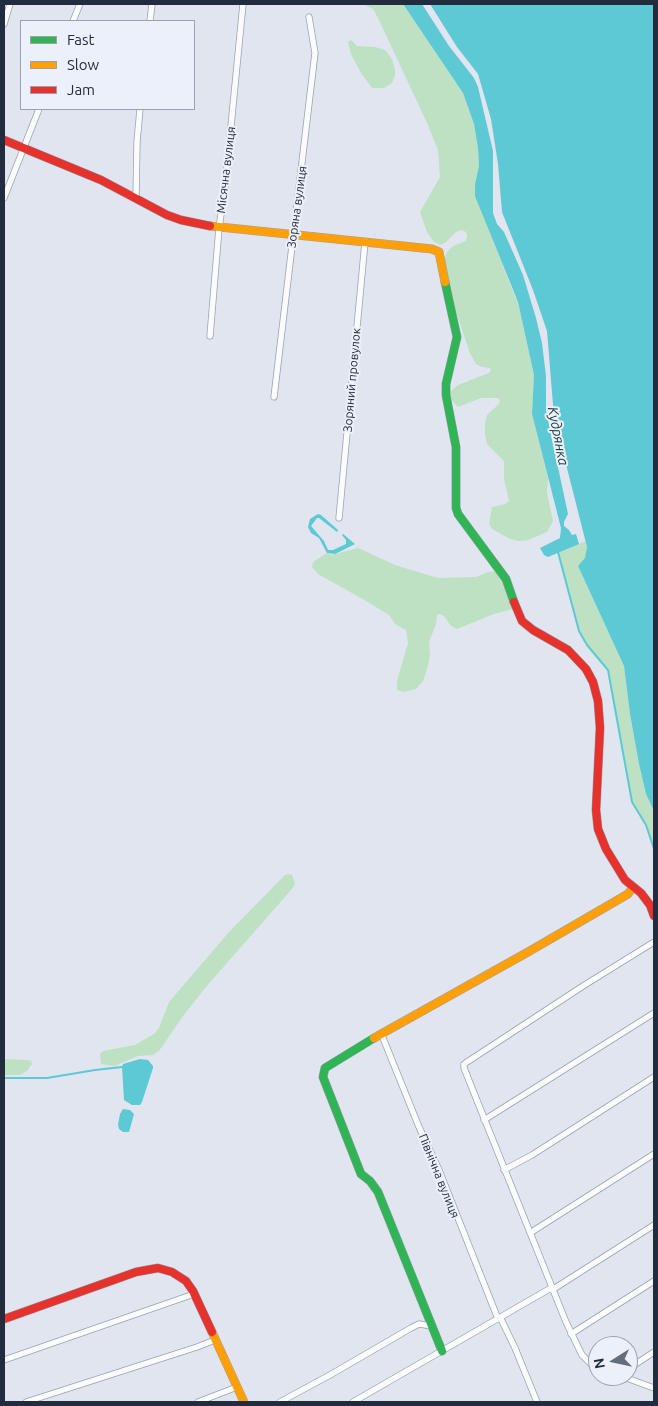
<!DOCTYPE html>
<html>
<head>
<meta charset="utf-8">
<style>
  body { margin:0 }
  #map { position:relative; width:658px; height:1406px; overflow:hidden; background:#e0e5f0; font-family:Ubuntu,sans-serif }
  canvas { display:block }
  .frame { position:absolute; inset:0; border:5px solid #232c3f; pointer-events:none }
  .legend { position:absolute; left:20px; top:20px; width:175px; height:90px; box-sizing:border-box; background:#ebf0fa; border:1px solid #9ba2af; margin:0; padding:6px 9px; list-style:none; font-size:15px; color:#232c3f }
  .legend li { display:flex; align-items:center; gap:10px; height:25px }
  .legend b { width:25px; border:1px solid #9ba2af }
  .north { position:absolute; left:588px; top:1336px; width:50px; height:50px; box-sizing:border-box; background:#ebf0fa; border:1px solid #9ba2af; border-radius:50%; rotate:260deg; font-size:14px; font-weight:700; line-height:20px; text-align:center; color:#232c3f }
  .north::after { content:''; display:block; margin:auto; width:18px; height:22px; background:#656d7d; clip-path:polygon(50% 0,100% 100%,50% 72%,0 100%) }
</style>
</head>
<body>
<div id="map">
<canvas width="658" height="1406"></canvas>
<div class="frame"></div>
<ul class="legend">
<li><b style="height:6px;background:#30b455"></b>Fast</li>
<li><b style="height:6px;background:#ff9f0a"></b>Slow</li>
<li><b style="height:6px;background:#e5322d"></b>Jam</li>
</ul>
<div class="north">N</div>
</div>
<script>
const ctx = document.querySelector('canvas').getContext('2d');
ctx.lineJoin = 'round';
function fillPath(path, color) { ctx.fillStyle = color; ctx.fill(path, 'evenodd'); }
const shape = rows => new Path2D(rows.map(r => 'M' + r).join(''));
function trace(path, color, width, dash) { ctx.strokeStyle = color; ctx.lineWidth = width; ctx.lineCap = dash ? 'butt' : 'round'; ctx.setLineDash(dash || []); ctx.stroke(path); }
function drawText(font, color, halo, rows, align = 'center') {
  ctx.font = font + ' Ubuntu,sans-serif'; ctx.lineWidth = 4; ctx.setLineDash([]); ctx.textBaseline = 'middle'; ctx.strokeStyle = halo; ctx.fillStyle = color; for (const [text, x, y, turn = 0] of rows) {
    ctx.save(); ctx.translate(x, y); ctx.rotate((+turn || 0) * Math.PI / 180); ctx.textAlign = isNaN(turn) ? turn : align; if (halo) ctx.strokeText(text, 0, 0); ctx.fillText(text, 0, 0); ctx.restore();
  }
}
const green = shape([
  [363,4,403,4,463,93,474,124,478,148,479,166,475,184,486,222,513,292,518,302,534,375,532,414,548,478,547,493,553,521,547,532,528,540,519,541,510,539,492,529,489,524,492,507,505,504,509,501,504,479,504,461,487,444,485,434,485,423,487,415,499,404,500,401,498,398,481,398,458,407,449,397,450,392,458,385,489,373,491,370,490,368,482,367,476,364,470,353,448,289,444,260,447,252,453,246,466,241,467,236,466,232,462,230,456,232,445,243,440,245,433,241,427,232,420,212,440,177,438,150,428,125,378,18,373,9],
  [351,40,357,46,375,47,385,50,392,59,395,70,395,75,392,83,384,88,372,88,361,73,351,54,348,42],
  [586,541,587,547,585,559,578,566,624,666,630,714,639,764,646,794,654,811,654,849,646,825,632,802,608,670,587,645,579,631,558,552],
  [358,548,395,565,438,578,476,577,488,572,498,571,514,607,513,609,494,614,457,629,451,626,444,616,440,614,437,615,436,624,429,642,430,655,428,666,423,681,416,689,404,692,397,690,397,681,408,643,406,630,395,624,389,615,368,602,318,574,312,567,313,562,327,553,331,555],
  [289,874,292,875,295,884,291,890,205,988,183,1016,159,1051,153,1055,138,1056,114,1066,101,1064,100,1054,103,1051,135,1045,154,1034,159,1028,169,1002,229,932,285,875],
  [4,1059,27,1060,31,1061,32,1064,27,1071,20,1075,4,1075]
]);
const water = shape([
  [403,4,422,4,449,46,474,78,478,87,493,151,493,213,497,224,504,232,523,275,536,318,542,343,546,376,546,411,568,514,564,522,564,526,569,530,572,535,576,534,579,544,548,557,544,555,540,548,560,538,561,528,532,414,534,375,518,302,475,196,475,184,479,166,478,148,474,124,463,93],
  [430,4,654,4,654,811,646,794,639,764,630,714,624,666,578,566,585,558,587,547,554,417,547,331,533,290,502,212,498,164,491,119,478,74,457,47],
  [318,514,321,515,338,530,337,532,319,518,317,518,311,526,324,541,328,550,333,550,346,544,346,540,342,535,343,534,355,544,335,554,327,553,319,538,311,533,308,527,310,519],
  [140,1059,148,1060,153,1066,153,1068,142,1102,140,1105,132,1105,124,1100,122,1067,123,1064],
  [123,1109,130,1110,134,1114,129,1132,123,1132,119,1129,118,1125,120,1114]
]);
const stream = shape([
  [558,552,579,631,587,645,608,670,632,802,646,825,654,849],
  [4,1078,47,1078,95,1070,122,1067]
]);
const street = shape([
  [73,21,80,4],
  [150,21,152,4],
  [4,24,10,4],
  [4,198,39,109],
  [136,198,137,142,140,109],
  [210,336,219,228,225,187,243,4],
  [274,397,315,53,309,17],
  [339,518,365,242],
  [381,1033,419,1127,439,1170,498,1319],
  [484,1120,654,1013],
  [504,1170,532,1155,654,1077],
  [530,1233,654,1154],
  [552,1290,654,1225],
  [500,1317,515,1348,537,1402],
  [571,1334,654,1281],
  [4,1360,194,1294],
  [598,1367,592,1365,582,1355,566,1322,478,1103,464,1068,464,1064,583,986,654,942],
  [628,1369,654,1352],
  [621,1376,654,1388],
  [26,1402,197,1347,215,1340],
  [198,1402,237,1387],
  [280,1402,330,1375,411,1328,419,1324,432,1326],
  [353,1402,551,1288]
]);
const fast = shape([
  [445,282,457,337,446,384,446,395,456,447,456,508,458,514,506,579,514,602],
  [374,1038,325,1068,323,1077,361,1174,370,1181,378,1192,442,1351]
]);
const slow = shape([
  [210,226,432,249,439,252,445,282],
  [374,1038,528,952,628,894,633,887],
  [212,1332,244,1402]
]);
const jam = shape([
  [4,140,101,180,167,215,181,220,210,226],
  [514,602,522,621,533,630,568,650,586,669,593,682,598,701,600,728,596,810,598,829,606,849,625,880,641,893,650,905,654,916],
  [4,1319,136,1272,158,1268,172,1272,186,1281,193,1291,212,1332]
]);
const streetNames = [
  ["Місячна вулиця",226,170,-83],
  ["Зоряна вулиця",297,207,-82],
  ["Зоряний провулок",352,380,-85],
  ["Північна вулиця",439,1176,68]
];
const waterNames = [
  ["Кудрянка",558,436,79]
];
fillPath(green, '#bde1c2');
fillPath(water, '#5cc9d5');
trace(stream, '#5cc9d5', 2);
trace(street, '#9aa1ae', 7);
trace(fast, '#9aa1ae', 9);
trace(slow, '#9aa1ae', 9);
trace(jam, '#9aa1ae', 9);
trace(street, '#fafbfd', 5.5);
trace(fast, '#30b455', 8);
trace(slow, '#ff9f0a', 8);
trace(jam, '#e5322d', 8);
drawText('12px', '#232c3f', '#ebf0fa', streetNames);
drawText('italic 14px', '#1b383b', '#ebf0fa', waterNames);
</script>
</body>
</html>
